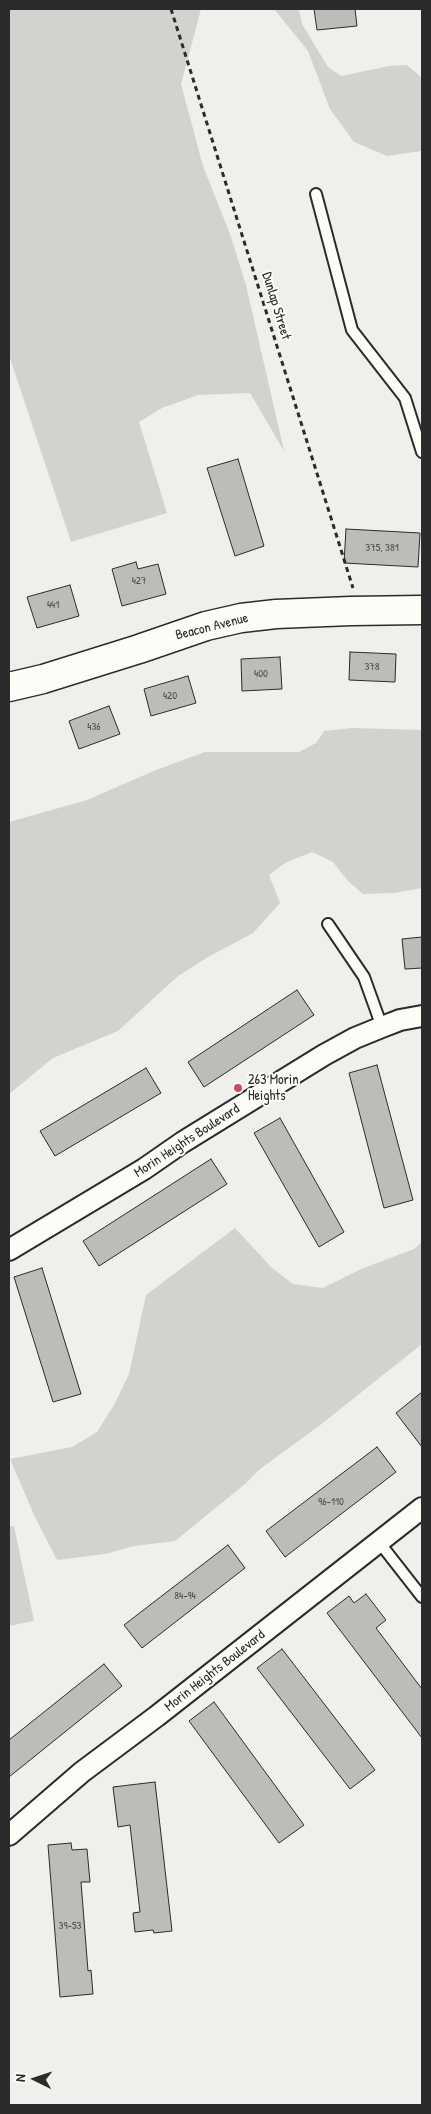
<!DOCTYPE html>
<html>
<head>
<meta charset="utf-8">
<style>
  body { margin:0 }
  #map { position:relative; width:431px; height:2114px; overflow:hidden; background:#f0efeb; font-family:"Patrick Hand",sans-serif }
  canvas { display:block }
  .frame { position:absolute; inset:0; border:10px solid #2b2b2b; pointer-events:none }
  .north { position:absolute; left:10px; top:2054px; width:50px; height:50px; -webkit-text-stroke:4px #fdfcf7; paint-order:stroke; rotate:274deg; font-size:14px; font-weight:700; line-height:20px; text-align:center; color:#2b2b2b }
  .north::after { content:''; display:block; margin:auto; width:18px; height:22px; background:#2b2b2b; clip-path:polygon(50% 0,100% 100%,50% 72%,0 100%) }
</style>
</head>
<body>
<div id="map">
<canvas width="431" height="2114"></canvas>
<div class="frame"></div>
<div class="north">N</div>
</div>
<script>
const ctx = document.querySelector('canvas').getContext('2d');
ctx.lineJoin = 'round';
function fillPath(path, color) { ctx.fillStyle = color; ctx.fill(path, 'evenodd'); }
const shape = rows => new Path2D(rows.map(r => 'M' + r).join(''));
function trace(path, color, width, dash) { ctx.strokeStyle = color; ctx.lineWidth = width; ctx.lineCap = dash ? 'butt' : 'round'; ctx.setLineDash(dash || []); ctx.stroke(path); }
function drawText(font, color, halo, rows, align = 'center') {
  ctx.font = font + ' "Patrick Hand",sans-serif'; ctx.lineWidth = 4; ctx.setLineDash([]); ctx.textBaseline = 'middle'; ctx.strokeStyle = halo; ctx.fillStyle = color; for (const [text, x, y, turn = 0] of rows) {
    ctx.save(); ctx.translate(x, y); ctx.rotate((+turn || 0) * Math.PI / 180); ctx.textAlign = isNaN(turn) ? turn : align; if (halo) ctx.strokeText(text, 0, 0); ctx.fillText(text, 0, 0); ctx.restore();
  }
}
const green = shape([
  [9,9,201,9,181,84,203,166,230,234,246,285,284,451,250,393,198,395,162,408,139,422,167,513,71,542,9,355],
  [274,9,299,9,302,24,328,67,341,76,389,66,407,65,422,78,422,151,387,156,354,142,330,109,308,51],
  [353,728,422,730,422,888,394,893,363,894,348,881,333,862,312,852,285,863,269,875,280,903,253,933,208,957,178,976,118,1031,53,1058,9,1094,9,822,87,800,156,770,205,752,299,752,316,743,324,731],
  [235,1228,272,1268,293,1284,323,1288,361,1269,414,1249,422,1242,422,1344,319,1426,260,1469,245,1484,175,1541,134,1546,105,1554,57,1560,35,1517,10,1459,72,1447,97,1432,114,1405,129,1374,146,1295],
  [14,1526,34,1621,9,1626,9,1527]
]);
const building = shape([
  [314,9,355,9,357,26,317,30,314,9],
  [238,459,264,546,235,556,207,468,238,459],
  [346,529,420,533,418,567,344,563,346,529],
  [136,562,138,569,158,564,166,594,122,606,112,569,136,562],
  [70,585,79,616,37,628,27,597,70,585],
  [350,652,396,654,395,682,349,680,350,652],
  [280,657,282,689,242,691,241,659,280,657],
  [188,676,196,703,151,716,144,689,188,676],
  [109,706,120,734,79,749,69,721,109,706],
  [422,937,422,968,405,969,402,939,422,937],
  [297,990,314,1015,204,1087,188,1062,297,990],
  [377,1065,413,1200,384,1208,349,1073,377,1065],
  [146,1068,161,1093,55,1156,40,1131,146,1068],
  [280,1118,344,1232,319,1247,254,1133,280,1118],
  [211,1159,227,1184,99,1266,83,1241,211,1159],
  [42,1268,81,1394,53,1402,14,1277,42,1268],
  [422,1392,422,1447,396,1413,422,1392],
  [377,1447,396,1472,285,1557,266,1531,377,1447],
  [228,1545,245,1568,142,1648,124,1625,228,1545],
  [366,1594,386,1620,376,1628,422,1689,422,1738,327,1613,349,1596,354,1603,366,1594],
  [282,1649,375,1770,350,1789,257,1668,282,1649],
  [104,1664,122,1686,9,1777,9,1740,104,1664],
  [214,1702,304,1825,279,1843,189,1721,214,1702],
  [155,1782,172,1931,154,1933,153,1930,135,1932,133,1913,140,1912,130,1825,118,1827,113,1787,155,1782],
  [71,1843,72,1850,87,1849,90,1882,81,1882,88,1971,91,1970,93,1994,60,1997,48,1845,71,1843]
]);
const path = shape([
  [171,9,353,588]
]);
const lane = shape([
  [316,194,352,330,405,398,422,452],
  [328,924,364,977,382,1027],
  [379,1542,422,1597]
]);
const street = shape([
  [9,1250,144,1169,183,1142,324,1055,355,1038,382,1027,400,1020,422,1016],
  [9,1835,82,1772,157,1716,422,1508]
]);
const secondary = shape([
  [9,687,43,679,139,649,206,626,241,618,276,614,351,611,422,610]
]);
const markers = [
  [238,1088,5,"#d1495b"]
];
const numberNames = [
  ["375, 381",382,548],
  ["427",139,581],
  ["441",53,605],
  ["378",372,667],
  ["400",261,674],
  ["420",170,696],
  ["436",94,727],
  ["96-110",331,1502],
  ["84-94",185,1596],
  ["39-53",70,1926]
];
const streetNames = [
  ["Dunlap Street",276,306,73],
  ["Beacon Avenue",212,627,-14],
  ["Morin Heights Boulevard",187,1141,-33],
  ["Morin Heights Boulevard",215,1671,-38]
];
const poiNames = [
  ["263 Morin",248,1080],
  ["Heights",248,1096]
];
fillPath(green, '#d3d2cf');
fillPath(building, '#bdbcb8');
trace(building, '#2b2b2b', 1);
trace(lane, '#2b2b2b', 14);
trace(street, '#2b2b2b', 24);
trace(secondary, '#2b2b2b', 31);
trace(path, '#2b2b2b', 3, [5, 4]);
trace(lane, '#fdfcf7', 10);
trace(street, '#fdfcf7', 20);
trace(secondary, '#fdfcf7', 28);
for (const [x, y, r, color] of markers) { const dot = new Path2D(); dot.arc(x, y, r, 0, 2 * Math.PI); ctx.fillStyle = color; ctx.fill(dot); trace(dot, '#fdfcf7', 2); }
drawText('11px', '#504f4e', null, numberNames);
drawText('14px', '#2b2b2b', '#fdfcf7', streetNames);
drawText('14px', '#2b2b2b', '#fdfcf7', poiNames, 'left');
</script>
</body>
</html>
